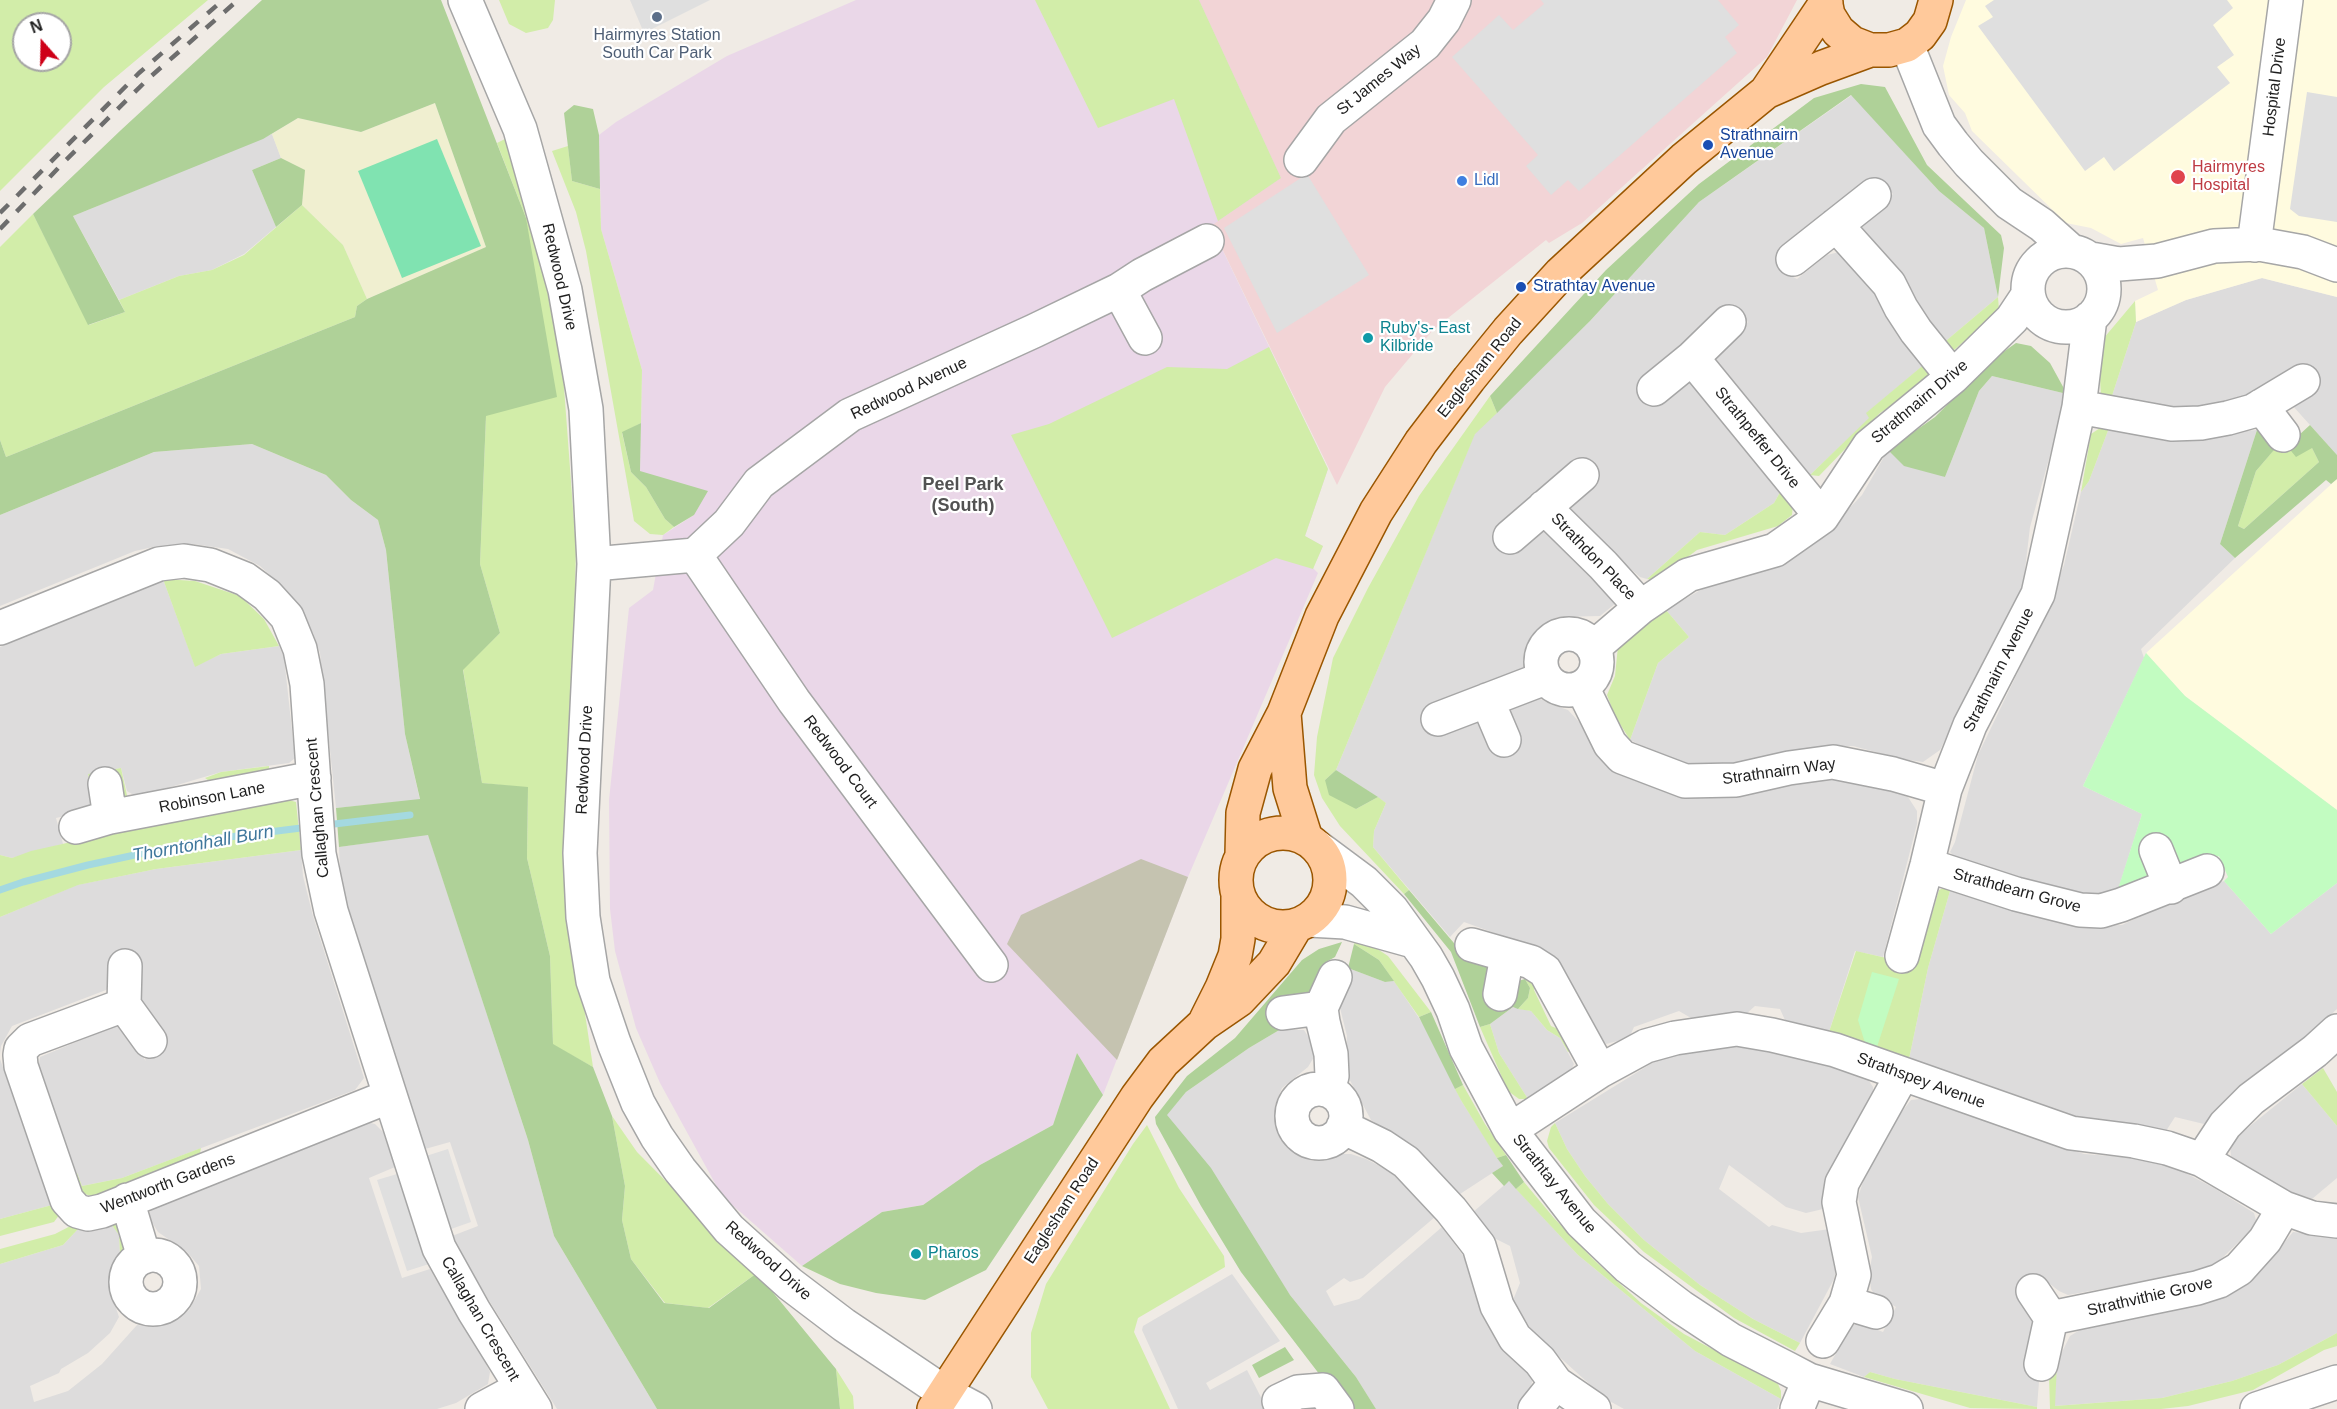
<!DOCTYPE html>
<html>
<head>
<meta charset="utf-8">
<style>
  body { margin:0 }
  #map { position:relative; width:2337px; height:1409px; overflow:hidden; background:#f0ebe5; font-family:Arial,sans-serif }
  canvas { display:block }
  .north { position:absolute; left:12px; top:12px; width:60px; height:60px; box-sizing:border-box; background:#fff; border:2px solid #a5a5a5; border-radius:50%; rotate:340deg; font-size:16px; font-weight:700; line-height:24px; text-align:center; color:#1f1f1f }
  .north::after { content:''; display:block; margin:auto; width:21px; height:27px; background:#ce0017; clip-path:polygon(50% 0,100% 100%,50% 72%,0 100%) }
</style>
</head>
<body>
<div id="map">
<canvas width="2337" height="1409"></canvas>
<div class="north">N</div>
</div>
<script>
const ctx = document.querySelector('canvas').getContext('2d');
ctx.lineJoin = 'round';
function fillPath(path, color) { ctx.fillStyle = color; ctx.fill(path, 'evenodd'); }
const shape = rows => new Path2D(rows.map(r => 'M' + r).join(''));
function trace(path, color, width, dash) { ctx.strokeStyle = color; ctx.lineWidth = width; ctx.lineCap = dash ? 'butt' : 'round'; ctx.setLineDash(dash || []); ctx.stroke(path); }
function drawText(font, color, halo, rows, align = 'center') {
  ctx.font = font + ' Arial,sans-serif'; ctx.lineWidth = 4.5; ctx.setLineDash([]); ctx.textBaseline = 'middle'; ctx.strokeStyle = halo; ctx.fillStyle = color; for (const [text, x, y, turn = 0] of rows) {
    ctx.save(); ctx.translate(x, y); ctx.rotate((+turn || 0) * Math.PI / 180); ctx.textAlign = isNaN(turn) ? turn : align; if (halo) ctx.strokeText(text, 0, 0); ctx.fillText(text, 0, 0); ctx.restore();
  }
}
const residential = shape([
  [1852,95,1939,191,1984,228,1998,297,1941,345,1862,232,1863,222,1893,194,1875,178,1786,251,1785,273,1797,279,1827,255,1839,252,1886,299,1925,364,1867,413,1870,418,1810,475,1790,459,1712,357,1715,349,1748,322,1728,304,1645,381,1694,380,1783,487,1774,503,1725,535,1700,532,1647,579,1640,577,1570,516,1569,505,1598,478,1582,462,1544,530,1567,548,1616,603,1600,616,1558,617,1543,625,1524,651,1523,671,1533,695,1550,704,1568,710,1582,725,1594,751,1616,771,1635,781,1696,798,1733,795,1835,778,1866,783,1908,797,1917,811,1917,824,1883,957,1855,951,1829,1032,1785,1020,1780,1009,1755,1006,1745,1015,1691,1018,1679,1011,1634,1027,1629,1038,1606,1044,1598,1035,1554,961,1545,951,1464,922,1450,937,1373,847,1374,831,1386,803,1336,770,1475,433,1590,321,1699,202],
  [272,134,281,158,252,170,276,227,244,254,212,270,179,276,119,300,73,216],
  [2262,278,2337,297,2337,455,2292,405,2246,403,2163,412,2110,402,2136,322,2186,300],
  [1992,376,2067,394,2030,527,2023,587,1940,750,1923,762,1902,759,1853,746,1815,747,1712,768,1680,764,1630,740,1658,663,1689,637,1666,610,1704,588,1743,573,1781,563,1819,540,1862,495,1888,450,1945,477,1979,391],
  [2109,428,2171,437,2257,430,2220,544,2235,558,2141,649,2144,658,2083,786,2142,814,2118,890,2099,901,1960,863,1950,852,1955,842,1978,755,2040,626,2064,565,2081,492,2089,481],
  [252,444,326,475,351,500,378,520,386,550,405,734,420,800,336,808,320,653,313,633,284,588,260,566,228,549,193,544,153,547,135,551,0,606,0,515,154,452],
  [163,579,195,666,221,654,279,646,284,657,295,758,289,763,221,772,137,797,127,791,121,768,88,775,94,802,82,812,56,818,63,844,12,858,0,855,0,647],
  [428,834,528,1140,554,1236,657,1409,557,1409,473,1275,452,1236,478,1226,450,1142,425,1149,341,889,339,847],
  [301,850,303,876,313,916,364,1078,355,1090,122,1178,82,1186,37,1075,40,1057,117,1025,146,1061,115,982,106,990,12,1026,1,1046,0,1054,0,917,77,885,156,869],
  [2224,881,2271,934,2337,883,2337,1009,2307,1037,2232,1095,2204,1124,2175,1117,2166,1131,2090,1121,2048,1109,1909,1059,1928,968,1952,884,2089,926,2122,925,2187,894],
  [1348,968,1385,982,1394,981,1423,1024,1462,1102,1503,1166,1460,1194,1415,1148,1371,1120,1345,1071,1347,1036,1338,1000],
  [1513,1007,1531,1011,1547,1030,1560,1038,1574,1064,1570,1072,1528,1099,1499,1053,1490,1024],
  [1281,1029,1304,1030,1311,1041,1314,1057,1308,1067,1282,1088,1275,1105,1276,1128,1281,1140,1296,1154,1313,1161,1324,1161,1341,1154,1351,1154,1366,1159,1391,1172,1435,1217,1363,1278,1350,1282,1344,1278,1326,1291,1334,1306,1359,1299,1442,1227,1470,1265,1482,1314,1492,1333,1510,1357,1533,1378,1530,1390,1516,1409,1376,1409,1356,1377,1290,1295,1166,1115,1186,1092,1249,1048],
  [1739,1045,1783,1051,1867,1078,1873,1087,1873,1102,1827,1174,1823,1209,1806,1213,1786,1207,1729,1165,1719,1189,1769,1227,1772,1225,1801,1233,1830,1229,1838,1261,1834,1279,1800,1343,1753,1319,1700,1285,1644,1240,1608,1204,1585,1176,1567,1149,1555,1123,1657,1060,1693,1050],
  [0,1059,52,1205,0,1219],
  [2302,1084,2337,1126,2337,1178,2312,1199,2291,1192,2250,1173,2231,1156,2230,1147,2234,1139],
  [1920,1099,2084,1154,2150,1159,2174,1167,2214,1188,2254,1213,2257,1224,2215,1265,2186,1274,2068,1295,2059,1291,2040,1276,2028,1277,2036,1322,2029,1366,2039,1382,2037,1407,1895,1379,1870,1372,1864,1377,1830,1364,1851,1326,1859,1323,1883,1332,1896,1307,1874,1294,1871,1289,1869,1273,1872,1257,1858,1197,1865,1176,1900,1114,1911,1100],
  [366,1122,375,1124,383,1132,395,1167,369,1178,402,1278,430,1269,484,1360,490,1372,488,1384,456,1403,437,1409,0,1409,0,1264,63,1245,79,1228,111,1224,119,1235,120,1253,112,1273,111,1293,119,1317,110,1333,88,1353,61,1369,59,1373,30,1386,34,1402,68,1391,102,1364,137,1325,153,1327,170,1323,189,1310,201,1289,199,1266,187,1252,158,1232,148,1216,152,1208],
  [1509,1181,1578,1255,1695,1351,1781,1399,1777,1409,1624,1409,1606,1399,1534,1334,1513,1300,1520,1283,1510,1246,1494,1238,1472,1213],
  [2293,1232,2337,1236,2337,1333,2278,1365,2232,1381,2162,1398,2054,1406,2057,1362,2070,1336,2083,1328,2198,1305,2227,1295,2260,1272],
  [1232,1274,1280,1341,1206,1383,1210,1390,1247,1370,1267,1409,1178,1409,1142,1330,1143,1326]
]);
const commercial = shape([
  [1199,0,1797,0,1767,57,1582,223,1549,243,1546,240,1433,330,1385,387,1337,485,1211,226]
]);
const industrial = shape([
  [856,0,1199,0,1281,178,1211,226,1328,469,1305,536,1323,546,1313,568,1318,573,1188,877,1103,1095,1077,1053,1053,1125,980,1165,923,1205,882,1212,802,1266,722,1196,660,1083,636,1028,615,951,610,909,609,800,629,608,653,590,663,535,694,515,640,471,642,370,601,229,599,135,616,122,727,56]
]);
const education = shape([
  [1966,0,2337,0,2337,297,2262,278,2186,300,2136,322,2135,301,2158,290,2143,238,2121,244,2091,228,2066,223,1972,131,1965,113,1949,95,1943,66,1951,37],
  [2337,479,2337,810,2185,696,2146,653]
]);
const construction = shape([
  [1141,859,1188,877,1117,1060,1007,944,1021,915]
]);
const farmland = shape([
  [435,103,486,247,367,299,343,245,302,205,304,170,281,158,272,134,298,118,361,132]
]);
const grass = shape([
  [0,0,208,0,104,87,0,191],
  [24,24,60,24,60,60,24,60],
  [499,0,555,0,553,20,548,28,526,33,509,24],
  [1035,0,1199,0,1281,178,1218,221,1174,99,1098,128],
  [505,139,539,242,561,347,576,549,571,747,578,967,593,1067,553,1045,550,956,527,858,528,788,482,783,463,669,500,633,480,564,486,416,526,218,497,143],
  [568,146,572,181,600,189,601,229,642,370,641,423,622,433,631,472,646,487,665,519,674,527,663,535,650,534,634,521,586,251,576,212,552,151],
  [302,205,343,245,367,299,357,306,355,317,6,457,0,440,0,247,33,214,89,325,125,312,119,300,179,276,212,270,244,255],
  [1998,297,1999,310,1997,313,1954,350,1941,345],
  [2135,301,2136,322,2110,402,2101,396,2098,345],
  [1269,347,1328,469,1305,536,1323,546,1313,569,1276,558,1112,638,1011,435,1049,424,1167,367,1227,369],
  [1927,362,1930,367,1929,381,1880,413,1819,476,1810,475,1869,418,1866,413],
  [1490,396,1497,413,1475,434,1336,770,1325,780,1356,809,1378,797,1386,803,1374,831,1373,847,1409,890,1404,894,1340,826,1322,798,1314,775,1317,737,1333,658,1368,588,1419,496],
  [2103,426,2109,428,2089,481,2081,492,2091,434],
  [2263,429,2312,448,2319,462,2244,529,2238,526,2256,471,2273,451,2257,430],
  [1783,487,1793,505,1792,515,1778,526,1697,550,1665,574,1652,580,1647,579,1700,532,1725,535,1774,503],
  [163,579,195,581,240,596,264,619,279,646,221,654,195,667],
  [1666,610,1689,637,1658,663,1630,740,1615,716,1607,695,1615,676,1618,646],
  [269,766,269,775,212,783,205,778,221,772],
  [121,768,128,800,123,796,99,802,82,812,94,802,88,774],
  [285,799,296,802,301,850,156,869,78,885,0,917,0,855,12,858,31,851,245,803],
  [1952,884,1928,968,1909,1059,1829,1032,1856,951,1917,965,1939,890],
  [1355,942,1373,946,1388,956,1431,1012,1419,1017,1379,960,1354,944],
  [1525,979,1536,981,1534,990,1551,1026,1565,1032,1575,1049,1568,1052,1560,1038,1547,1030,1531,1011,1518,1009,1528,998,1530,988],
  [1490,1024,1499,1053,1528,1099,1519,1099,1508,1091,1480,1027],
  [2323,1068,2337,1092,2337,1126,2302,1084],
  [1463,1085,1485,1124,1506,1155,1497,1158,1462,1102,1455,1089],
  [612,1116,637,1152,757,1273,708,1308,665,1303,631,1259,622,1220,625,1186],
  [1555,1123,1567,1149,1585,1176,1608,1204,1644,1240,1700,1285,1753,1319,1800,1343,1795,1351,1734,1318,1644,1252,1594,1205,1549,1148,1547,1141,1551,1127],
  [1147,1125,1179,1188,1224,1256,1225,1267,1138,1318,1134,1332,1170,1409,1048,1409,1031,1377,1031,1333,1046,1284,1133,1144],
  [201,1148,199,1159,94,1197,82,1193,71,1182,77,1173,82,1186,122,1178],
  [1524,1182,1554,1218,1593,1259,1641,1303,1684,1334,1778,1384,1781,1391,1781,1399,1695,1351,1578,1255,1516,1189],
  [52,1205,62,1211,54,1222,0,1236,0,1219],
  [110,1218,122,1226,127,1256,117,1259,120,1253,119,1235,111,1224,79,1228,63,1245,0,1264,0,1249,55,1234,82,1220],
  [2337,1333,2337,1346,2324,1350,2253,1390,2188,1406,2161,1409,2050,1409,2049,1376,2057,1364,2055,1406,2162,1398,2232,1381,2278,1365],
  [836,1369,853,1396,854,1409,840,1409],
  [1870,1372,1895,1379,2037,1407,2037,1409,1970,1408,1864,1377]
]);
const forest = shape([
  [262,0,441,0,526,218,557,397,486,416,480,564,500,633,463,670,482,783,528,787,527,858,550,956,553,1044,593,1067,612,1116,625,1186,622,1220,631,1259,664,1303,709,1308,757,1273,836,1369,840,1409,657,1409,554,1236,528,1140,428,835,339,847,336,808,420,799,405,734,386,550,378,520,351,500,326,475,252,444,154,452,0,515,0,440,6,457,355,317,357,306,367,299,486,247,435,103,361,132,298,118,263,139,73,216,125,312,88,325,33,214,121,130],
  [1861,84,1885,87,1927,165,2001,235,2004,248,1998,297,1984,228,1939,191,1851,95,1699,202,1590,321,1497,413,1490,396,1606,270,1699,184,1814,98],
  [574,105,593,109,599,135,600,189,572,181,564,113],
  [281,158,305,170,302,205,276,227,252,170],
  [2016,343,2031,346,2050,363,2067,394,1992,376,1979,391,1945,477,1904,466,1888,450,1935,417,1992,360],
  [641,423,640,471,708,491,694,515,674,527,665,519,646,487,631,472,622,432],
  [2310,425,2337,455,2337,479,2331,484,2326,480,2235,558,2220,544,2257,430,2274,450,2256,471,2238,526,2244,529,2319,462,2312,448,2296,457,2287,446],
  [1336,770,1378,797,1356,809,1329,795,1325,780],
  [1409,890,1459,949,1518,981,1525,979,1530,988,1528,998,1518,1009,1513,1007,1490,1024,1480,1027,1451,952,1404,894],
  [1342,942,1335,957,1326,962,1311,991,1304,999,1278,1005,1281,1029,1249,1048,1186,1092,1167,1115,1211,1168,1290,1295,1356,1377,1376,1409,1346,1409,1241,1272,1201,1206,1156,1124,1155,1117,1187,1076,1235,1038,1302,960,1319,949],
  [1354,944,1379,960,1394,981,1385,982,1348,968],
  [1431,1012,1463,1085,1455,1089,1419,1017],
  [1077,1053,1103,1095,986,1270,925,1300,876,1293,840,1284,802,1266,882,1212,923,1205,980,1165,1053,1125],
  [1506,1155,1524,1182,1516,1189,1509,1181,1504,1186,1492,1173,1503,1166,1497,1158],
  [1285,1347,1294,1360,1259,1378,1252,1365]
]);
const park = shape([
  [2146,653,2185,696,2337,810,2337,883,2271,934,2224,881,2228,877,2219,856,2195,866,2151,872,2149,882,2118,889,2142,814,2083,786],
  [1872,972,1899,979,1877,1047,1865,1043,1858,1020]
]);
const pitch = shape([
  [437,139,481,246,402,278,358,171]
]);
const parking = shape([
  [630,0,710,0,644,33],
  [1541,0,1718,0,1739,25,1725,37,1737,53,1579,191,1568,180,1551,195,1526,166,1538,155,1452,57,1499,15,1513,30,1544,4],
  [1994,0,2227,0,2233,8,2213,25,2234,55,2217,67,2230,83,2114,171,2104,157,2085,171,1978,26,1993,17,1985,6],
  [2307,92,2337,97,2337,222,2299,216,2290,209],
  [1307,174,1369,275,1277,333,1224,228],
  [448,1149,471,1222,451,1229,426,1156],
  [397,1174,429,1264,407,1271,377,1180]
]);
const stream = shape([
  [326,825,410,815],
  [0,890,23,882,88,865,205,840,309,827]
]);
const minor = shape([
  [465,0,520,129,565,290,586,409,594,564,580,853,583,917,593,981,614,1043,638,1103,657,1137,680,1170,729,1229,790,1284,844,1325,945,1393,975,1409],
  [1907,45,1939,125,1953,144,1969,163,2009,203,2042,225,2070,250],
  [1301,160,1331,119,1425,44,1444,20,1454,0],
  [1836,225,1889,284,1901,308,1916,331,1953,377],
  [2254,245,2286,0],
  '2028 289a38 38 0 1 1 76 0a38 38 0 1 1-76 0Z',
  [1793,259,1874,195],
  [2091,259,2119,264,2157,261,2214,246,2259,244,2303,252,2337,265],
  [1119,290,1145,338],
  [1692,358,1822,517],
  [1654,389,1692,358,1729,322],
  [2261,406,2283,435],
  [2079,407,2172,424,2201,423,2228,418,2253,411,2303,381],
  [1544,507,1603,565,1641,607],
  [1510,537,1582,475],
  [695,555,794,701,991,965],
  [594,564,695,555,729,523,759,483,850,415,1034,331,1119,290,1142,275,1207,241],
  [0,628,159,564,184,561,210,565,245,579,267,595,287,617,300,649,307,684,319,854,331,911,439,1248,474,1311,535,1409],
  '1541 662a28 28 0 1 1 56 0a28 28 0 1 1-56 0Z',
  [1593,648,1641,607,1688,575,1775,550,1822,517,1869,446,1953,377,2012,319,2028,295],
  [1582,687,1610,744,1622,757,1685,781,1736,780,1789,768,1833,762,1893,774,1945,789],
  [1487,700,1504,740],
  [1438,719,1545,678],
  [105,784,110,817],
  [76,827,110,817,314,778],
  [1317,847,1364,882,1392,910,1426,957,1438,978,1453,1010,1466,1048,1510,1130,1581,1222,1628,1267,1681,1307,1731,1340,1788,1369,1809,1380,1906,1409],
  [2156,850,2171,887],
  [1927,865,2016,894,2080,910,2101,911,2121,905,2207,871],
  [1309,920,1345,922,1413,941],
  [1472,945,1531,962,1545,971,1600,1071],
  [1902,956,1927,865,1945,789,1970,725,2038,594,2079,407,2090,318],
  [125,966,124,1005,150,1041],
  [1500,994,1507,956],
  [124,1005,30,1040,21,1049,20,1055,21,1066,67,1200,77,1211,88,1214,102,1211,390,1096],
  [1283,1013,1321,1008],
  '1292 1116a27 27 0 1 1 54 0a27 27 0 1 1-54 0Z',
  [1328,1090,1332,1076,1331,1054,1323,1022,1321,1008,1335,977],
  [1343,1127,1382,1146,1406,1162,1451,1210,1479,1246,1497,1306,1515,1338,1540,1361,1556,1383,1594,1409],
  [1510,1130,1600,1071,1646,1046,1675,1038,1737,1029,1772,1035,1835,1050,2071,1133,2134,1141,2167,1148,2202,1160,2284,1208,2312,1218,2337,1221],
  [2202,1160,2225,1125,2251,1099,2315,1051,2337,1031],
  [127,1200,144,1257],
  '126 1282a27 27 0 1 1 54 0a27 27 0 1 1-54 0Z',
  [2033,1291,2051,1318,2197,1288,2219,1281,2239,1269,2265,1240,2284,1208],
  [1846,1303,1876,1312],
  [1823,1341,1846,1303,1854,1275,1839,1202,1842,1183,1902,1075],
  [2041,1364,2051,1318],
  [1279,1401,1298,1392,1323,1390,1337,1409],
  [482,1409,521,1388],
  [1535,1409,1556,1383],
  [1797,1409,1809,1380],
  [2257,1409,2337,1382]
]);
const major = shape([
  [1825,0,1828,15,1838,31,1852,43,1870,50,1889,50,1907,45,1920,35,1930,21,1936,0],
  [1766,92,1826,3],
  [1284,713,1290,788,1306,839],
  '1236 880a47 47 0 1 1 94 0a47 47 0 1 1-94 0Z',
  [1242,855,1243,813,1255,769,1284,713,1322,616,1376,512,1421,442,1469,379,1508,331,1561,273,1684,159,1766,92,1821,68,1870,50],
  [1206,1020,1222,988,1235,956,1238,939,1238,897],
  [934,1409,1137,1097,1163,1062,1204,1024,1239,1000,1274,963,1296,926]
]);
const rail = shape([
  [0,213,139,73,223,0],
  [0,229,65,161,149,78,238,0]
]);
const markers = [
  [657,17,6,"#5c6f8a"],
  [1708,145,6,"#1a4fb4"],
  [2178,177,8,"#e0444e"],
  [1462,181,6,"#3f7fe0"],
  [1521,287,6,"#1a4fb4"],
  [1368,338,6,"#0f9aa8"],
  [916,1254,6,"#0f9aa8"]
];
const serviceNames = [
  ["Hairmyres Station",657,36],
  ["South Car Park",657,54]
];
const streetNames = [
  ["St James Way",1379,80,-39],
  ["Hospital Drive",2275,87,-83],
  ["Redwood Drive",559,277,77],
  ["Eaglesham Road",1480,368,-51],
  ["Redwood Avenue",909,389,-25],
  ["Strathnairn Drive",1920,402,-40],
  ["Strathpeffer Drive",1757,438,51],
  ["Strathdon Place",1593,557,46],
  ["Strathnairn Avenue",1999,670,-63],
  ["Redwood Drive",585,760,-87],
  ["Redwood Court",840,762,53],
  ["Strathnairn Way",1779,772,-8],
  ["Robinson Lane",212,798,-11],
  ["Callaghan Crescent",318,808,-95],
  ["Strathdearn Grove",2017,891,15],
  ["Strathspey Avenue",1921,1081,20],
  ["Wentworth Gardens",168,1184,-21],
  ["Strathtay Avenue",1554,1184,51],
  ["Eaglesham Road",1062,1211,-57],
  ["Redwood Drive",768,1261,42],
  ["Strathvithie Grove",2150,1297,-13],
  ["Callaghan Crescent",480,1319,60]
];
const transitNames = [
  ["Strathnairn",1720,136],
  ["Avenue",1720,154],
  ["Strathtay Avenue",1533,287]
];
const healthNames = [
  ["Hairmyres",2192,168],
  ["Hospital",2192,186]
];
const shopNames = [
  ["Lidl",1474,181]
];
const cultureNames = [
  ["Ruby's- East",1380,329],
  ["Kilbride",1380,347],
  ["Pharos",928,1254]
];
const neighbourhoodNames = [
  ["Peel Park",963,485],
  ["(South)",963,506]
];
const waterNames = [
  ["Thorntonhall Burn",203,844,-10]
];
fillPath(residential, '#dddcdc');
fillPath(commercial, '#f2d4d6');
fillPath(industrial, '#ead7e8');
fillPath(education, '#fffbdf');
fillPath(construction, '#c5c3b0');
fillPath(farmland, '#f0efd0');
fillPath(grass, '#d2eda9');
fillPath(forest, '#afd198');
fillPath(park, '#c2fcc1');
fillPath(pitch, '#80e3b1');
fillPath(parking, '#dfdfdf');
trace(stream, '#a4d9e0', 7);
trace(minor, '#a6a6a6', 36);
trace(major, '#9a5600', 36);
trace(minor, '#fff', 33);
trace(major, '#ffc99b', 33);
trace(rail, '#6d6d6d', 4.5, [12, 12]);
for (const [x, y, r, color] of markers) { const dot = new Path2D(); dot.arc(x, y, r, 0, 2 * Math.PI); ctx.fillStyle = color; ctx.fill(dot); trace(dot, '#fff', 2); }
drawText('16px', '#4e5e75', '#fff', serviceNames);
drawText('16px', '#1f1f1f', '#fff', streetNames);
drawText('16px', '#164399', '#fff', transitNames, 'left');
drawText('16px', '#be3a42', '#fff', healthNames, 'left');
drawText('16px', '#366cbe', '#fff', shopNames, 'left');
drawText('16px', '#0d838f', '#fff', cultureNames, 'left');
drawText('bold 18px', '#525252', '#fff', neighbourhoodNames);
drawText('italic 18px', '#3f779c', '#fff', waterNames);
</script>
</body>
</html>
